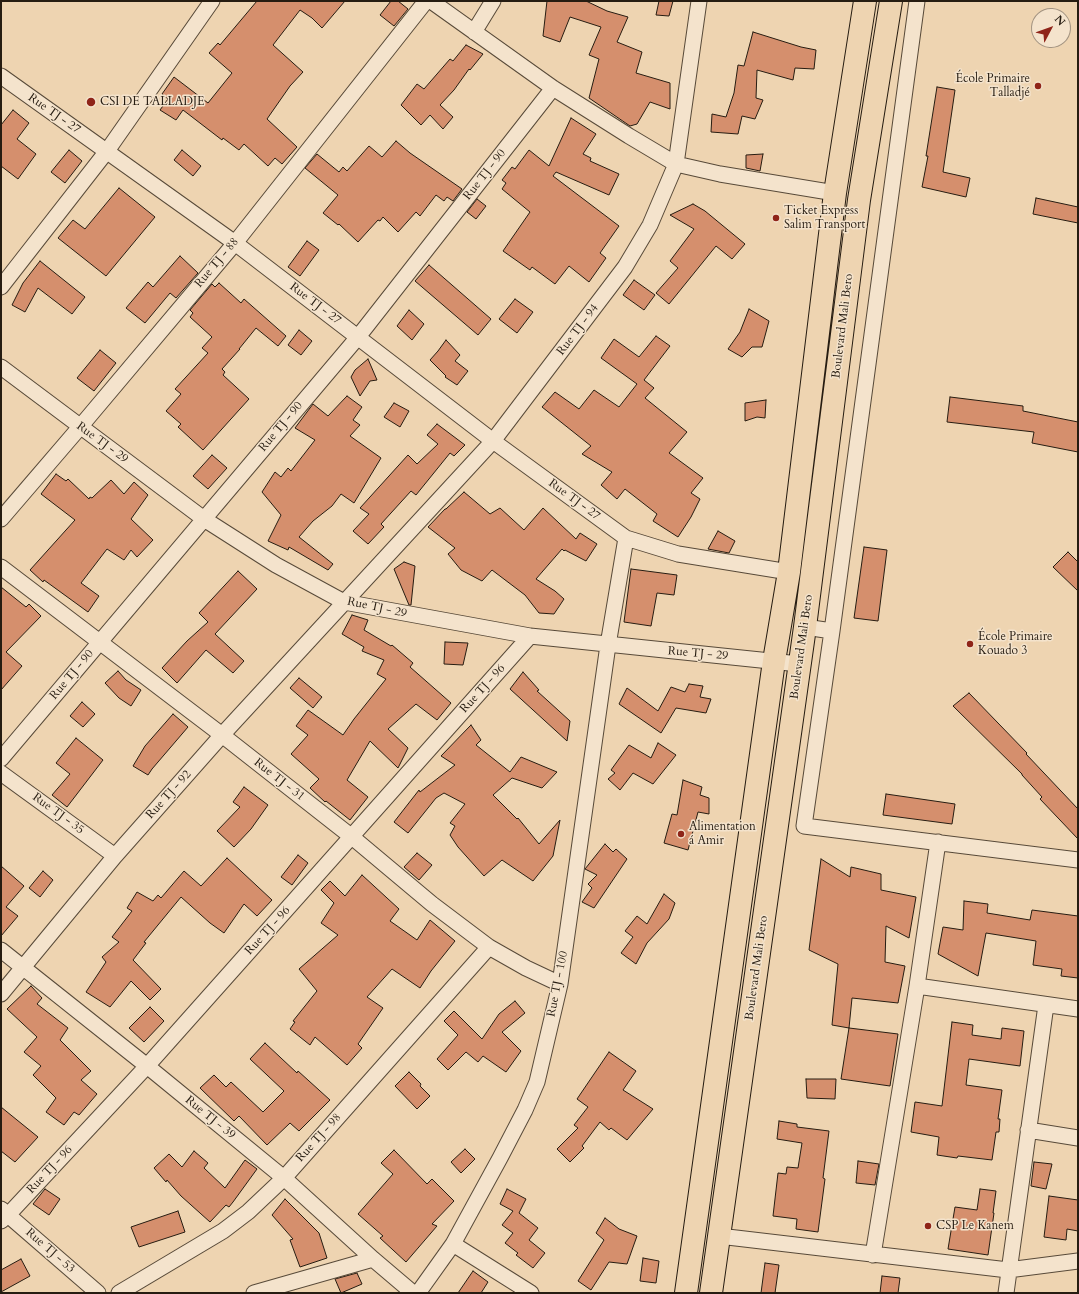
<!DOCTYPE html>
<html>
<head>
<meta charset="utf-8">
<style>
  body { margin:0 }
  #map { position:relative; width:1079px; height:1294px; overflow:hidden; background:#eed4b1; font-family:Cardo,serif }
  canvas { display:block }
  .frame { position:absolute; inset:0; border:2px solid #261c11; pointer-events:none }
  .north { position:absolute; left:1031px; top:8px; width:40px; height:40px; box-sizing:border-box; background:#f4e3cc; border:1px solid #a29381; border-radius:50%; rotate:49deg; font-size:11px; font-weight:700; line-height:16px; text-align:center; color:#261c11 }
  .north::after { content:''; display:block; margin:auto; width:14px; height:18px; background:#8f2418; clip-path:polygon(50% 0,100% 100%,50% 72%,0 100%) }
</style>
</head>
<body>
<div id="map">
<canvas width="1079" height="1294"></canvas>
<div class="frame"></div>
<div class="north">N</div>
</div>
<script>
const ctx = document.querySelector('canvas').getContext('2d');
ctx.lineJoin = 'round';
function fillPath(path, color) { ctx.fillStyle = color; ctx.fill(path, 'evenodd'); }
const shape = rows => new Path2D(rows.map(r => 'M' + r).join(''));
function trace(path, color, width, dash) { ctx.strokeStyle = color; ctx.lineWidth = width; ctx.lineCap = dash ? 'butt' : 'round'; ctx.setLineDash(dash || []); ctx.stroke(path); }
function drawText(font, color, halo, rows, align = 'center') {
  ctx.font = font + ' Cardo,serif'; ctx.lineWidth = 3; ctx.setLineDash([]); ctx.textBaseline = 'middle'; ctx.strokeStyle = halo; ctx.fillStyle = color; for (const [text, x, y, turn = 0] of rows) {
    ctx.save(); ctx.translate(x, y); ctx.rotate((+turn || 0) * Math.PI / 180); ctx.textAlign = isNaN(turn) ? turn : align; if (halo) ctx.strokeText(text, 0, 0); ctx.fillText(text, 0, 0); ctx.restore();
  }
}
const building = shape([
  [257,1,345,1,322,28,312,18,300,10,273,45,303,72,290,86,267,119,297,147,282,164,275,158,268,166,244,144,239,150,223,138,222,140,183,110,176,120,160,110,168,99,162,94,174,77,208,103,232,73,209,53,218,43,220,45,257,1],
  [391,1,398,1,408,9,394,26,380,15,391,1],
  [547,1,586,1,607,11,628,17,617,42,642,52,636,73,670,83,670,109,650,102,637,124,630,126,589,98,599,59,589,55,601,27,570,17,560,42,543,36,547,1],
  [659,1,673,1,669,16,656,15,659,1],
  [753,32,801,47,816,50,814,69,795,68,793,80,757,70,756,98,763,100,755,119,742,116,738,134,711,132,712,114,726,117,734,93,738,65,744,66,753,32],
  [466,45,483,54,470,70,469,69,454,90,440,105,453,117,443,129,430,115,421,125,401,105,417,84,424,89,450,59,453,61,466,45],
  [937,87,955,90,943,172,970,178,966,197,922,187,928,156,926,156,937,87],
  [13,110,29,123,17,139,36,154,18,179,1,166,1,125,13,110],
  [571,118,596,134,583,154,591,158,590,161,619,174,609,195,556,172,553,176,619,226,600,253,606,258,589,282,569,266,555,284,532,267,530,270,503,251,530,212,502,189,506,183,502,180,512,167,515,169,529,150,549,166,571,118],
  [396,141,410,153,462,189,453,201,447,197,444,201,436,195,420,216,416,212,398,232,383,217,380,221,378,220,358,242,339,224,338,225,323,213,338,195,305,168,317,154,339,172,343,167,347,171,369,146,382,157,396,141],
  [69,150,82,161,65,183,51,172,69,150],
  [182,150,201,166,193,176,174,160,182,150],
  [763,154,760,171,746,168,746,155,763,154],
  [119,188,155,217,106,276,58,238,73,220,85,229,119,188],
  [1036,198,1078,207,1078,223,1033,214,1036,198],
  [477,199,486,206,476,219,467,212,477,199],
  [693,204,705,211,745,244,732,259,716,246,669,304,656,293,678,268,670,261,694,229,670,215,693,204],
  [307,241,319,250,300,276,288,267,307,241],
  [180,256,198,273,176,298,170,293,145,323,126,308,148,282,153,287,180,256],
  [40,261,85,297,72,314,38,288,25,312,12,305,23,283,40,261],
  [429,265,491,319,478,335,415,281,429,265],
  [634,280,655,295,644,310,623,295,634,280],
  [219,283,241,303,244,299,286,336,278,346,256,328,239,349,240,349,222,369,225,372,223,375,249,399,203,450,178,427,181,424,166,411,181,394,175,389,208,353,202,348,212,337,190,317,193,313,190,310,212,284,215,287,219,283],
  [515,299,533,312,517,333,499,319,515,299],
  [749,309,769,321,762,347,752,347,742,357,728,349,740,332,749,309],
  [409,310,424,324,412,340,397,326,409,310],
  [299,330,312,341,301,355,288,345,299,330],
  [656,336,670,346,644,380,654,388,645,398,687,432,669,453,703,478,691,493,700,499,691,517,678,537,653,521,657,514,625,489,617,499,601,485,612,472,582,454,591,446,542,407,555,392,579,409,594,390,619,407,637,384,601,358,614,339,639,357,656,336],
  [446,340,460,355,455,361,468,371,457,385,445,377,446,376,430,360,438,351,446,340],
  [100,350,116,363,94,391,77,378,100,350],
  [368,359,377,380,370,381,360,396,351,377,355,370,368,359],
  [347,396,362,407,353,420,360,425,350,436,381,458,354,503,341,494,332,506,313,521,299,537,333,564,328,570,289,547,288,550,268,541,281,515,262,492,275,472,281,477,288,468,291,471,315,440,295,428,313,404,328,416,347,396],
  [950,397,1023,406,1023,411,1078,422,1078,452,1032,443,1034,432,947,422,950,397],
  [766,400,765,418,757,417,745,421,745,403,766,400],
  [394,403,409,411,400,427,384,417,394,403],
  [437,424,465,445,454,456,450,453,416,495,411,491,381,524,384,527,368,544,353,531,369,514,360,508,408,455,417,464,438,444,427,435,437,424],
  [212,455,227,468,208,489,193,476,212,455],
  [56,474,66,481,68,479,89,499,90,497,92,498,111,480,124,494,134,482,148,495,131,519,153,540,137,557,131,550,124,560,107,549,81,583,99,596,88,612,44,580,43,582,30,570,75,520,41,494,56,474],
  [464,492,490,514,500,508,524,530,543,508,576,539,580,533,597,544,586,561,565,550,564,551,562,549,536,579,555,591,564,599,554,614,539,613,525,595,492,570,482,581,461,570,448,554,455,548,428,527,445,509,446,509,464,492],
  [718,531,735,541,729,553,708,549,718,531],
  [864,547,887,550,878,621,854,618,864,547],
  [1068,552,1078,562,1078,591,1053,567,1068,552],
  [404,562,415,566,411,605,409,605,394,569,404,562],
  [631,569,677,575,674,595,657,593,651,626,624,622,631,569],
  [238,571,257,589,215,634,244,661,233,673,206,650,177,683,162,668,187,641,208,622,199,613,238,571],
  [1,587,26,607,29,604,41,616,6,652,22,666,1,690,1,587],
  [352,615,368,620,364,630,391,646,392,645,413,663,410,667,451,703,437,720,416,704,388,729,408,748,398,768,370,741,347,780,368,797,350,820,326,801,325,802,310,788,319,779,291,754,308,735,296,726,308,710,343,735,354,719,386,679,377,674,384,660,362,651,364,647,342,634,352,615],
  [445,642,468,643,463,665,444,664,445,642],
  [118,671,126,680,141,690,131,706,119,698,105,683,118,671],
  [523,672,539,690,537,691,570,721,567,741,510,689,523,672],
  [299,678,322,697,313,708,290,688,299,678],
  [689,684,703,686,700,697,711,699,706,713,676,708,661,733,619,704,627,688,658,711,671,687,685,692,689,684],
  [969,693,1027,753,1026,754,1078,809,1078,839,1040,799,1042,797,1022,775,1022,774,953,706,969,693],
  [82,702,95,714,83,727,70,716,82,702],
  [173,714,188,727,152,769,148,775,133,766,145,746,173,714],
  [471,725,481,740,476,745,510,772,521,757,557,772,542,788,512,778,493,795,517,819,518,818,539,844,560,820,553,856,533,881,502,860,484,876,458,847,450,835,455,826,450,823,465,804,444,793,436,798,408,833,394,822,419,790,420,792,455,765,441,756,471,725],
  [76,738,103,760,67,807,52,795,70,774,56,763,76,738],
  [658,743,676,755,653,784,633,773,620,790,608,779,615,773,611,770,629,745,651,758,658,743],
  [683,780,702,787,700,795,709,798,709,814,698,812,688,850,664,843,672,814,677,815,683,780],
  [244,787,268,805,251,829,234,847,217,831,240,807,233,802,244,787],
  [886,794,955,804,952,824,883,815,886,794],
  [605,844,613,852,616,849,627,859,594,908,582,902,592,888,588,884,597,875,585,869,605,844],
  [417,853,432,865,419,880,404,867,417,853],
  [298,855,308,863,292,885,281,877,298,855],
  [227,858,272,900,257,916,244,904,224,933,210,923,181,897,144,942,146,943,133,960,161,989,150,1000,131,981,110,1007,86,992,106,962,102,957,119,942,112,937,132,911,127,908,137,892,153,901,158,895,161,898,184,871,201,886,227,858],
  [821,859,850,877,851,867,881,874,881,890,916,897,909,938,886,926,885,962,905,966,898,1003,852,998,849,1028,832,1025,838,964,809,950,821,859],
  [1,866,24,886,6,907,18,916,1,936,1,866],
  [43,871,53,880,40,897,29,888,43,871],
  [362,875,399,909,390,921,417,940,430,920,455,941,431,971,420,988,392,969,367,997,383,1008,358,1044,362,1048,347,1065,315,1037,310,1045,290,1029,295,1022,293,1021,317,991,299,969,338,935,321,923,334,903,321,890,330,881,345,896,362,875],
  [664,894,675,903,669,919,647,943,636,964,621,953,633,937,625,931,637,916,647,924,664,894],
  [964,901,988,904,987,913,1030,920,1032,910,1078,916,1078,978,1061,976,1062,969,1033,965,1036,941,986,933,978,976,938,954,943,927,963,930,964,901],
  [31,986,42,998,37,1004,68,1028,60,1040,91,1071,81,1080,97,1094,79,1115,74,1112,64,1125,46,1112,56,1098,33,1075,41,1066,24,1052,37,1037,7,1009,31,986],
  [515,1001,525,1013,502,1032,521,1051,506,1072,483,1056,478,1062,466,1052,448,1070,437,1059,458,1035,444,1021,454,1011,482,1039,499,1014,515,1001],
  [150,1007,164,1021,144,1042,129,1028,150,1007],
  [952,1022,973,1025,972,1035,1001,1039,1002,1028,1024,1031,1020,1066,969,1059,966,1085,1002,1090,998,1119,1000,1119,999,1132,996,1132,992,1160,958,1156,957,1158,937,1155,939,1137,911,1132,915,1102,942,1106,952,1022],
  [849,1028,898,1034,890,1086,841,1079,849,1028],
  [265,1043,297,1073,298,1071,330,1100,299,1131,290,1123,267,1145,239,1116,234,1121,200,1088,214,1075,226,1087,231,1082,263,1112,284,1091,250,1059,265,1043],
  [609,1052,636,1071,623,1090,653,1109,627,1140,611,1128,609,1130,600,1122,582,1146,584,1148,570,1162,557,1149,578,1128,574,1125,588,1107,577,1099,609,1052],
  [409,1072,421,1084,420,1086,430,1096,417,1109,395,1086,409,1072],
  [806,1079,836,1079,835,1099,807,1098,806,1079],
  [1,1107,38,1137,15,1162,1,1151,1,1107],
  [779,1121,797,1124,797,1127,829,1131,823,1178,825,1179,818,1232,796,1229,797,1219,773,1216,778,1173,786,1174,787,1167,798,1168,802,1143,777,1139,779,1121],
  [465,1149,475,1159,461,1173,451,1162,465,1149],
  [394,1150,427,1184,432,1179,454,1201,432,1224,437,1226,406,1262,380,1238,383,1236,358,1214,393,1174,381,1163,394,1150],
  [194,1151,208,1163,204,1168,225,1188,245,1160,257,1169,233,1202,229,1207,226,1205,210,1222,181,1196,167,1180,166,1182,154,1168,169,1154,182,1167,194,1151],
  [858,1161,879,1164,875,1185,856,1183,858,1161],
  [1034,1162,1052,1164,1046,1189,1031,1186,1034,1162],
  [45,1189,60,1199,49,1215,33,1204,45,1189],
  [507,1189,526,1199,519,1213,538,1228,529,1240,545,1253,533,1268,516,1255,518,1253,505,1243,513,1233,502,1225,513,1211,500,1204,507,1189],
  [980,1189,996,1191,993,1213,994,1213,988,1255,948,1249,955,1207,977,1210,980,1189],
  [1049,1196,1078,1200,1078,1231,1067,1229,1066,1240,1044,1237,1049,1196],
  [285,1199,319,1233,327,1258,300,1267,290,1240,293,1239,272,1215,285,1199],
  [178,1211,185,1232,139,1247,131,1227,178,1211],
  [605,1218,619,1229,637,1236,627,1264,609,1262,591,1290,578,1281,604,1240,596,1233,605,1218],
  [643,1258,659,1261,656,1283,640,1281,643,1258],
  [21,1259,30,1276,1,1292,1,1270,21,1259],
  [765,1263,779,1265,775,1293,761,1293,765,1263],
  [473,1271,488,1282,481,1293,458,1293,473,1271],
  [357,1273,362,1284,341,1293,335,1279,357,1273],
  [882,1276,900,1278,898,1293,880,1293,882,1276]
]);
const street = shape([
  [431,1,553,88,629,136,676,164,720,174,835,193],
  [917,1,832,631,804,826,1078,860],
  [474,32,493,1],
  [1,76,235,243,493,441,626,538,678,554,789,572],
  [1,287,107,151,212,1],
  [1,367,204,519,276,565,344,602,530,636,799,664],
  [1,519,80,427,235,243,426,1],
  [1,567,222,735,352,837,432,904,489,947,526,968,560,984],
  [805,627,832,631],
  [1,759,358,337,553,88],
  [1,773,115,856],
  [1,950,147,1066,284,1178,373,1259,413,1293],
  [917,986,1078,1009],
  [1,994,115,856,222,735,493,441,625,267,650,225,676,164,699,1],
  [1028,1130,1078,1138],
  [1,1209,98,1293],
  [1,1221,8,1215,147,1066,530,636],
  [719,1236,1008,1270,1078,1261],
  [453,1244,531,1293],
  [873,1255,917,986,938,842],
  [119,1293,223,1231,248,1212,284,1178,489,947],
  [254,1293,373,1259],
  [418,1293,453,1244,500,1158,525,1110,537,1082,560,984,608,645,626,538],
  [1006,1293,1046,1005]
]);
const primary = shape([
  [686,1293,774,661,789,572,835,193,865,1],
  [711,1293,805,627,859,200,891,1]
]);
const markers = [
  [1038,86,4,"#8f2418"],
  [91,102,5,"#8f2418"],
  [776,218,4,"#8f2418"],
  [970,644,4,"#8f2418"],
  [681,834,4,"#8f2418"],
  [928,1226,4,"#8f2418"]
];
const poiNames = [
  ["École Primaire",1030,79,"right"],
  ["Talladjé",1030,93,"right"],
  ["CSI DE TALLADJE",100,102],
  ["Ticket Express",784,211],
  ["Salim Transport",784,225],
  ["École Primaire",978,637],
  ["Kouado 3",978,651],
  ["Alimentation",689,827],
  ["á Amir",689,841],
  ["CSP Le Kanem",936,1226]
];
const streetNames = [
  ["Rue TJ - 27",54,114,35],
  ["Rue TJ - 90",485,175,-52],
  ["Rue TJ - 88",217,263,-50],
  ["Rue TJ - 27",315,304,37],
  ["Boulevard Mali Bero",843,326,-83],
  ["Rue TJ - 94",578,330,-53],
  ["Rue TJ - 90",281,427,-50],
  ["Rue TJ - 29",102,443,36],
  ["Rue TJ - 27",574,500,36],
  ["Rue TJ - 29",377,608,12],
  ["Boulevard Mali Bero",802,647,-82],
  ["Rue TJ - 29",698,654,5],
  ["Rue TJ - 90",72,675,-50],
  ["Rue TJ - 96",483,689,-48],
  ["Rue TJ - 31",279,780,38],
  ["Rue TJ - 92",169,795,-48],
  ["Rue TJ - 35",58,814,36],
  ["Rue TJ - 96",268,931,-48],
  ["Boulevard Mali Bero",757,968,-82],
  ["Rue TJ - 100",558,984,-79],
  ["Rue TJ - 39",210,1118,39],
  ["Rue TJ - 98",319,1138,-48],
  ["Rue TJ - 96",50,1170,-47],
  ["Rue TJ - 53",50,1251,41]
];
fillPath(building, '#d58f6d');
trace(building, '#261c11', 1);
trace(street, '#584a39', 17);
trace(primary, '#261c11', 24);
trace(street, '#f4e3cc', 15);
trace(primary, '#eed4b1', 22);
for (const [x, y, r, color] of markers) { const dot = new Path2D(); dot.arc(x, y, r, 0, 2 * Math.PI); ctx.fillStyle = color; ctx.fill(dot); trace(dot, '#f4e3cc', 1.5); }
drawText('12px', '#261c11', '#f4e3cc', poiNames, 'left');
drawText('12px', '#261c11', '#f4e3cc', streetNames);
</script>
</body>
</html>
